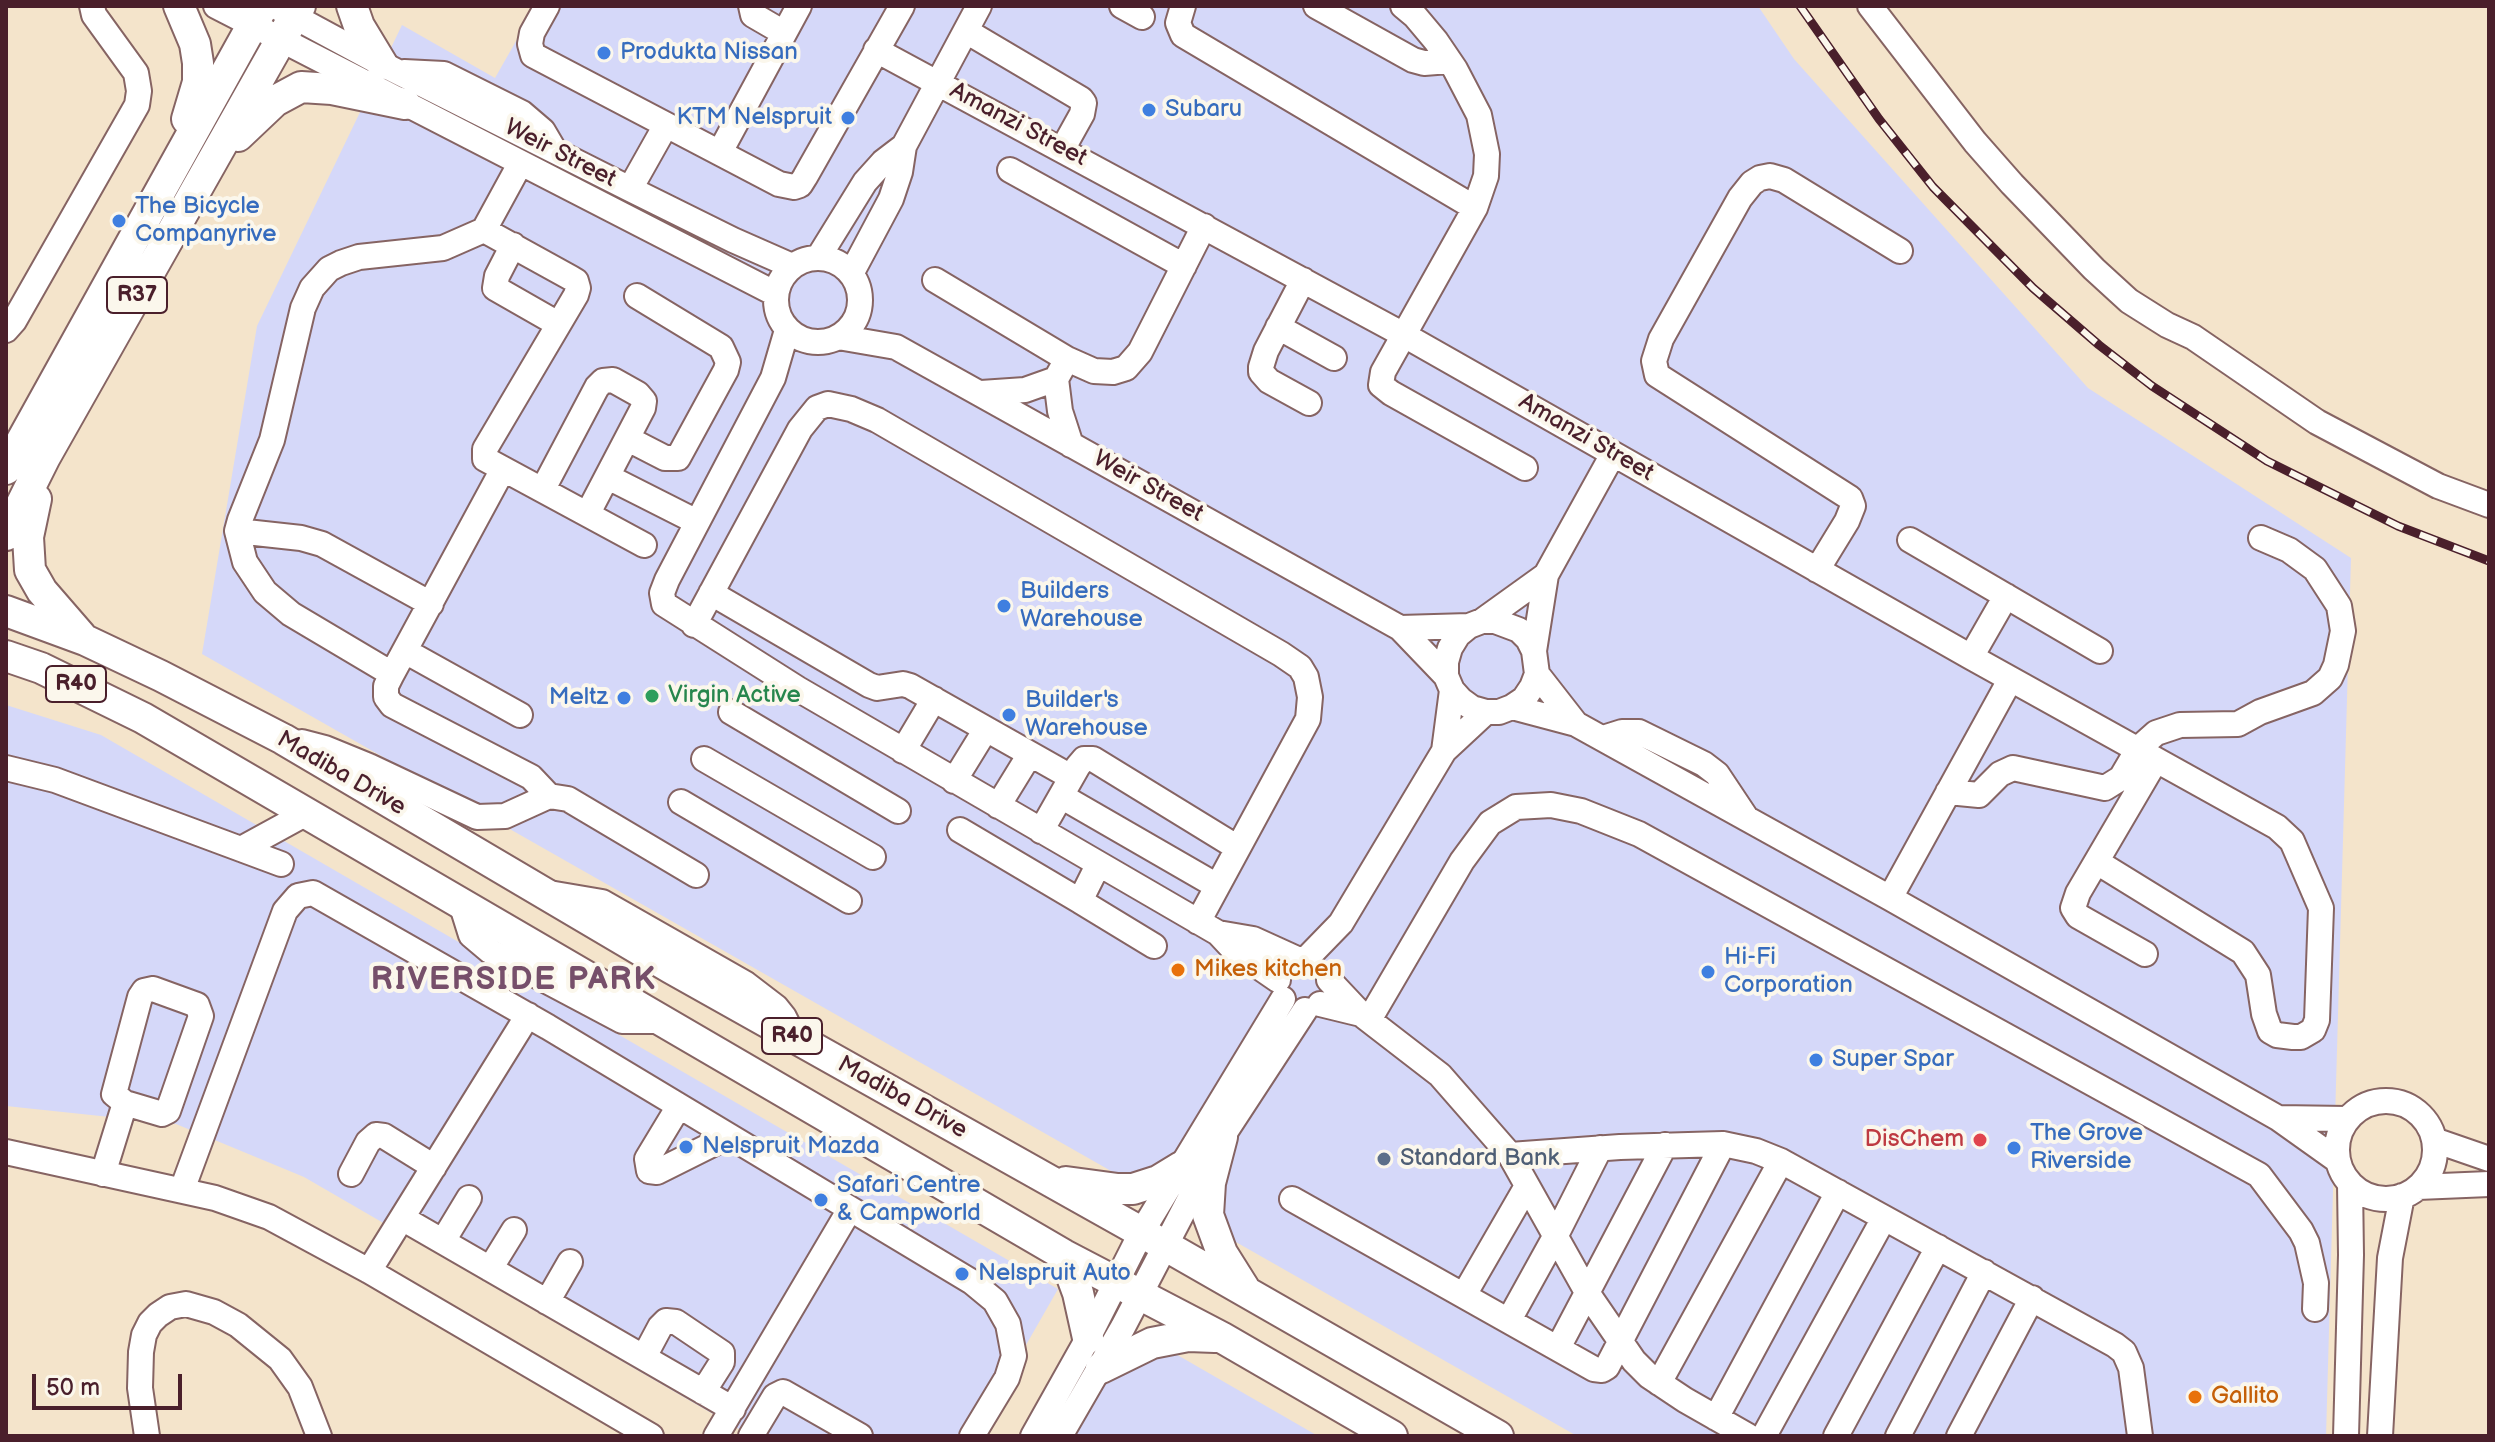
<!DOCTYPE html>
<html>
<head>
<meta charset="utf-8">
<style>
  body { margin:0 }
  #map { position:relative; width:2495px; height:1442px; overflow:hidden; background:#f4e4cb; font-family:"Balsamiq Sans",sans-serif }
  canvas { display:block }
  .frame { position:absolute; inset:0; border:8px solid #4a1f2b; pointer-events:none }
  .scale { position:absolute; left:32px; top:1374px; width:150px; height:36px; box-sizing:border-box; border:4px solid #4a1f2b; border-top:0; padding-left:10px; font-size:24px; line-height:28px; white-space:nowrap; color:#4a1f2b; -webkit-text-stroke:6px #fbf7ec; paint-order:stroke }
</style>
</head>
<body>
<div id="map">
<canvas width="2495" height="1442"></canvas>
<div class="frame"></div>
<div class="scale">50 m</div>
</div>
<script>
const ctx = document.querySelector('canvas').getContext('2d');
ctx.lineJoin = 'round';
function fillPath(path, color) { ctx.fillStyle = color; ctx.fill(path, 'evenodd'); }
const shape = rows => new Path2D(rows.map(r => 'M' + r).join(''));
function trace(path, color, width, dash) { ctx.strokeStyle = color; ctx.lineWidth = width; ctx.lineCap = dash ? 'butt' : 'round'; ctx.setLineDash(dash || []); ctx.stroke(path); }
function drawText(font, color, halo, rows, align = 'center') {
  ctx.font = font + ' "Balsamiq Sans",sans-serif'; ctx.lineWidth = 8; ctx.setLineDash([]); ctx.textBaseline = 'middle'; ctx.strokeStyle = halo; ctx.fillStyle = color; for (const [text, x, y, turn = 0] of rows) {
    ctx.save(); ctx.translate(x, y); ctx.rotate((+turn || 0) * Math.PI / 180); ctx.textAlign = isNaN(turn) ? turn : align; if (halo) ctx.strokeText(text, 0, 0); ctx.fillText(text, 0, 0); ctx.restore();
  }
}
const built = shape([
  [536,6,1758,6,1794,59,2088,388,2351,558,2326,1436,1577,1436,202,654,257,326,402,25,495,78],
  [6,705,101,735,1058,1289,974,1436,751,1436,304,1177,176,1124,6,1106],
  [1134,1330,1318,1436,1072,1436]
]);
const minor = shape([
  [216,6,776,294],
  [547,6,532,33,530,44,533,55,779,184,794,187,800,185,805,177,902,6],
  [751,6,753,15,784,33],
  [1122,6,1142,17],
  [1183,6,1178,23,1183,35,1475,208],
  [1316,6,1413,60,1424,63,1449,61],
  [1403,6,1415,16,1436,41,1455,69,1479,115,1487,154,1486,176,1475,208,1383,372,1381,385,1391,393,1525,468],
  [1870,6,1975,142,2012,184,2094,269,2129,301,2167,325,2193,337,2317,422,2438,486,2489,505],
  [280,9,382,64,630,189,733,240,792,266],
  [966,31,1081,99,1084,103,1082,114,1062,150],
  [876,50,1404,335,1971,657,2277,827,2292,841,2321,908,2317,1020,2313,1030,2301,1037,2293,1037,2277,1035,2270,1031,2264,1014,2258,975,2243,952,2097,862],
  [404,72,444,74,522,113,543,131,553,148],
  [720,152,799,6],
  [1010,170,1184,266],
  [630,189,666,125],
  [484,230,571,278,576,281,578,288,576,295,485,449,485,459,644,545],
  [513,245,497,276,495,288,558,324],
  '776 300a42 42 0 1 1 84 0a42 42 0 1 1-84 0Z',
  [818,258,865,182,883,162,904,146],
  [851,274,891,199,900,172,904,146,979,6],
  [935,280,1067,359,1094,371,1113,372,1126,368,1140,352,1204,226],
  [1303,280,1266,351,1261,367,1261,372,1269,381,1309,403],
  [1278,327,1334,358],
  [6,330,14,321,137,105,139,91,136,73,94,15,92,6],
  [787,330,773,378,667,580,662,593,664,604,798,689,1218,933,1233,949,1278,980],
  [838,337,896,347,1400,628,1446,676],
  [1067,359,1056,379,1060,411,1071,445],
  [981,393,1025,390,1056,379],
  [628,439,665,458,678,458,726,370,728,362,721,347,637,296],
  [503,469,392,674,386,686,386,697,392,705,531,777,549,796],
  [608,477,697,522],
  [543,489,597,387,603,381,613,380,638,394,644,401,643,408,588,513],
  [237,531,301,538,322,544,431,604],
  [1910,540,2100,651],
  [1817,570,1847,521,1853,506,1850,498,1657,375,1654,361,1661,339,1740,198,1752,183,1760,178,1770,176,1784,180,1900,251],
  [711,593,869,685,877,688,903,684,910,686,1071,777],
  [1482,621,1546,575],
  [694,625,800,429,817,408,828,404,851,409,877,420,1281,654,1300,667,1306,677,1310,697,1308,719,1198,922],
  [1400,628,1469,626],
  [405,651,520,715],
  [1534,651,1546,575,1613,454],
  [1971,657,2006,596],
  [392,674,291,614,265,592,245,562,237,531,240,520,272,440,303,308,312,288,329,269,341,263,359,257,443,248,484,230,520,164],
  [1537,674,1576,724],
  [1512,707,1576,724,1890,898,2278,1118,2337,1160],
  [731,712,898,811],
  [1603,738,1622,732,1639,732,1704,764,1717,774,1745,816],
  [302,742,325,748,369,766,477,817,505,816,549,796,568,799,696,875],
  [903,751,934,699],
  [1444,751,1452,690,1446,676,1446,662,1450,648,1458,635,1469,626,1482,621,1495,621,1519,630,1528,639,1534,651,1537,674,1532,687,1524,699,1512,707,1499,712,1486,712,1472,708,1461,700,1452,690],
  [704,759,873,857],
  [6,768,55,780,281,864],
  [954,781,986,729],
  [1948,792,1979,795,2000,774,2013,768,2105,788,2121,778,2138,749,2156,733,2180,725,2238,724,2260,712,2313,693,2330,678,2336,665,2343,631,2339,606,2315,569,2289,550,2261,538],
  [1061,796,1217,886],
  [681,802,849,901],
  [998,806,1030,754],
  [960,830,1080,901],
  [1041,831,1078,766,1084,759,1093,759,1238,848],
  [241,849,305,814],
  [1098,865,1080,901,1154,946],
  [549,893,602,902,746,984,776,1007,784,1017,794,1037],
  [1890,898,2010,680],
  [461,903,471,935,490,951,622,1021,663,1021],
  [1218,933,1253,939,1297,959],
  [2145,954,2078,916,2073,908,2078,893,2156,760],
  [1307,958,1341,923,1444,751,1486,712],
  [1329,980,1361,1014,1440,1075,1510,1155,1588,1294,1634,1361,1649,1376,1685,1400,1748,1436],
  [153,989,197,1005,201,1016,168,1111,162,1114,125,1103,114,1094,140,997,144,991,153,989],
  [1320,1004,1361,1014],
  [1369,1020,1462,861,1490,823,1516,807,1551,805,1581,811,1639,834,2259,1175,2301,1231,2307,1243,2316,1283,2315,1309],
  '2337 1150a49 49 0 1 1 98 0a49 49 0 1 1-98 0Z',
  [679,1106,647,1159,649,1171,657,1172,729,1136],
  [2278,1118,2347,1119],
  [2434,1140,2489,1159],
  [6,1152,215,1198,269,1217,369,1271,651,1436],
  [1510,1155,1620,1147,1723,1144,1756,1151,1781,1161,2115,1345,2124,1352,2131,1368,2140,1436],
  [103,1174,125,1103],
  [351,1174,368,1142,376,1135,384,1136,434,1167],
  [2418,1187,2489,1184],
  [182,1190,285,911,298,896,313,893,548,1027,972,1282,995,1301,1008,1324,1014,1356,1007,1378,972,1436],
  [1292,1199,1594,1369,1602,1370,1607,1367,1723,1144],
  [402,1218,733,1409],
  [443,1241,469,1198],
  [490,1269,514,1230],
  [369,1271,528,1015],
  [1464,1295,1527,1186],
  [547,1302,570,1262],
  [1509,1320,1556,1235,1600,1148],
  [1558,1348,1665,1145],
  [644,1357,660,1327,666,1321,676,1322,722,1353,722,1362,703,1392],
  [1659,1383,1781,1161],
  [1716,1418,1838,1192],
  [147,1436,140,1388,141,1352,144,1335,150,1323,158,1315,170,1307,186,1304,214,1312,238,1325,280,1359,300,1387,319,1436],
  [716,1436,850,1209],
  [751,1436,775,1396,783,1392,860,1436],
  [1033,1436,1088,1338,1141,1233,1283,999],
  [1060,1436,1123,1327,1222,1137,1305,1010],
  [1764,1436,1884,1218],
  [1836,1436,1938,1247],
  [1898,1436,1984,1272],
  [1959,1436,2032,1298],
  [2346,1436,2351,1255,2350,1184],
  [2380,1436,2390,1258,2402,1196]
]);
const major = shape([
  [179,6,195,44,198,63,198,82,187,119],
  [352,6,359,26,382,64],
  [238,136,275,101,301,87,332,89,405,104],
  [6,469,263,6],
  [36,499,28,537,30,570,42,591,81,636],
  [6,535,45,457,300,6],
  [6,611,85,640,161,676,283,739,671,968,1166,1246,1498,1436],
  [6,656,41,668,143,718,1064,1255,1221,1337,1392,1436],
  [1222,1137,1210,1183,1208,1215,1222,1253,1244,1288],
  [1066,1182,1118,1189,1133,1189,1158,1181,1181,1167],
  [1064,1255,1078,1293,1088,1338],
  [1101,1368,1152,1343,1188,1336,1215,1337]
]);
const rail = shape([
  [1800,6,1879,119,1933,187,2033,288,2099,345,2152,386,2267,461,2398,526,2489,561]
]);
const markers = [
  [604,53,8,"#3f7fe0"],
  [1149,110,8,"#3f7fe0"],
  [848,118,8,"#3f7fe0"],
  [119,221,8,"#3f7fe0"],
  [1004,606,8,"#3f7fe0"],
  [652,696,8,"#2e9e5b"],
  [624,698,8,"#3f7fe0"],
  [1009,715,8,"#3f7fe0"],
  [1178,970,8,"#e8710a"],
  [1708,972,8,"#3f7fe0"],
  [1816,1060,8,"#3f7fe0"],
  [1980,1140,8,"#e0444e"],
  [686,1147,8,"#3f7fe0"],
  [2014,1148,8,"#3f7fe0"],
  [1384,1159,8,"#5c6f8a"],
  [821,1200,8,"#3f7fe0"],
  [962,1274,8,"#3f7fe0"],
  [2195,1397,8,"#e8710a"]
];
const shields = [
  [137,295,60],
  [76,684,60],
  [792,1036,60]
];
const shieldNames = [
  ["R37",137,295],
  ["R40",76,684],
  ["R40",792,1036]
];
const shopNames = [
  ["Produkta Nissan",620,53],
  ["Subaru",1165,110],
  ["KTM Nelspruit",832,118,"right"],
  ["The Bicycle",135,207],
  ["Companyrive",135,235],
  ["Builders",1020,592],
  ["Warehouse",1020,620],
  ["Meltz",608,698,"right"],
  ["Builder's",1025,701],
  ["Warehouse",1025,729],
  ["Hi-Fi",1724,958],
  ["Corporation",1724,986],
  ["Super Spar",1832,1060],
  ["The Grove",2030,1134],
  ["Riverside",2030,1162],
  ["Nelspruit Mazda",702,1147],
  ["Safari Centre",837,1186],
  ["& Campworld",837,1214],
  ["Nelspruit Auto",978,1274]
];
const streetNames = [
  ["Amanzi Street",1018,125,28],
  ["Weir Street",560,154,27],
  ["Amanzi Street",1586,438,30],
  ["Weir Street",1148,487,29],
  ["Madiba Drive",341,774,30],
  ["Madiba Drive",902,1098,29]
];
const leisureNames = [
  ["Virgin Active",668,696]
];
const foodNames = [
  ["Mikes kitchen",1194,970],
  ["Gallito",2211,1397]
];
const healthNames = [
  ["DisChem",1964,1140]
];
const serviceNames = [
  ["Standard Bank",1400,1159]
];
const districtNames = [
  ["RIVERSIDE PARK",514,981]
];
fillPath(built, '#d5d8f9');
trace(minor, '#866463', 28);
trace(major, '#866463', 34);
trace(minor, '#fff', 24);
trace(major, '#fff', 30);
trace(rail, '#4a1f2b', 9);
trace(rail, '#fbf7ec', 6, [18]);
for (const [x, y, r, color] of markers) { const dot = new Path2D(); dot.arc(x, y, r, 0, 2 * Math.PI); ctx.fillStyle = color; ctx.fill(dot); trace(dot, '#fbf7ec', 3); }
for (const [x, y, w] of shields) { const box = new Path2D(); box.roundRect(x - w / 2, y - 18, w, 36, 6); ctx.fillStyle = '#fbf7ec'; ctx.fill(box); trace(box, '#4a1f2b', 2); }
drawText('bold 22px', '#4a1f2b', null, shieldNames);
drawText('24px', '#366cbe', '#fbf7ec', shopNames, 'left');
drawText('24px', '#4a1f2b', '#fbf7ec', streetNames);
drawText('24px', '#27864d', '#fbf7ec', leisureNames, 'left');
drawText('24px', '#c56008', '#fbf7ec', foodNames, 'left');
drawText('24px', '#be3a42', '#fbf7ec', healthNames, 'right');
drawText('24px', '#4e5e75', '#fbf7ec', serviceNames, 'left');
ctx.letterSpacing = '2px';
drawText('bold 32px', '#764f6a', '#fbf7ec', districtNames);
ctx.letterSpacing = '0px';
</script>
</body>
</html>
